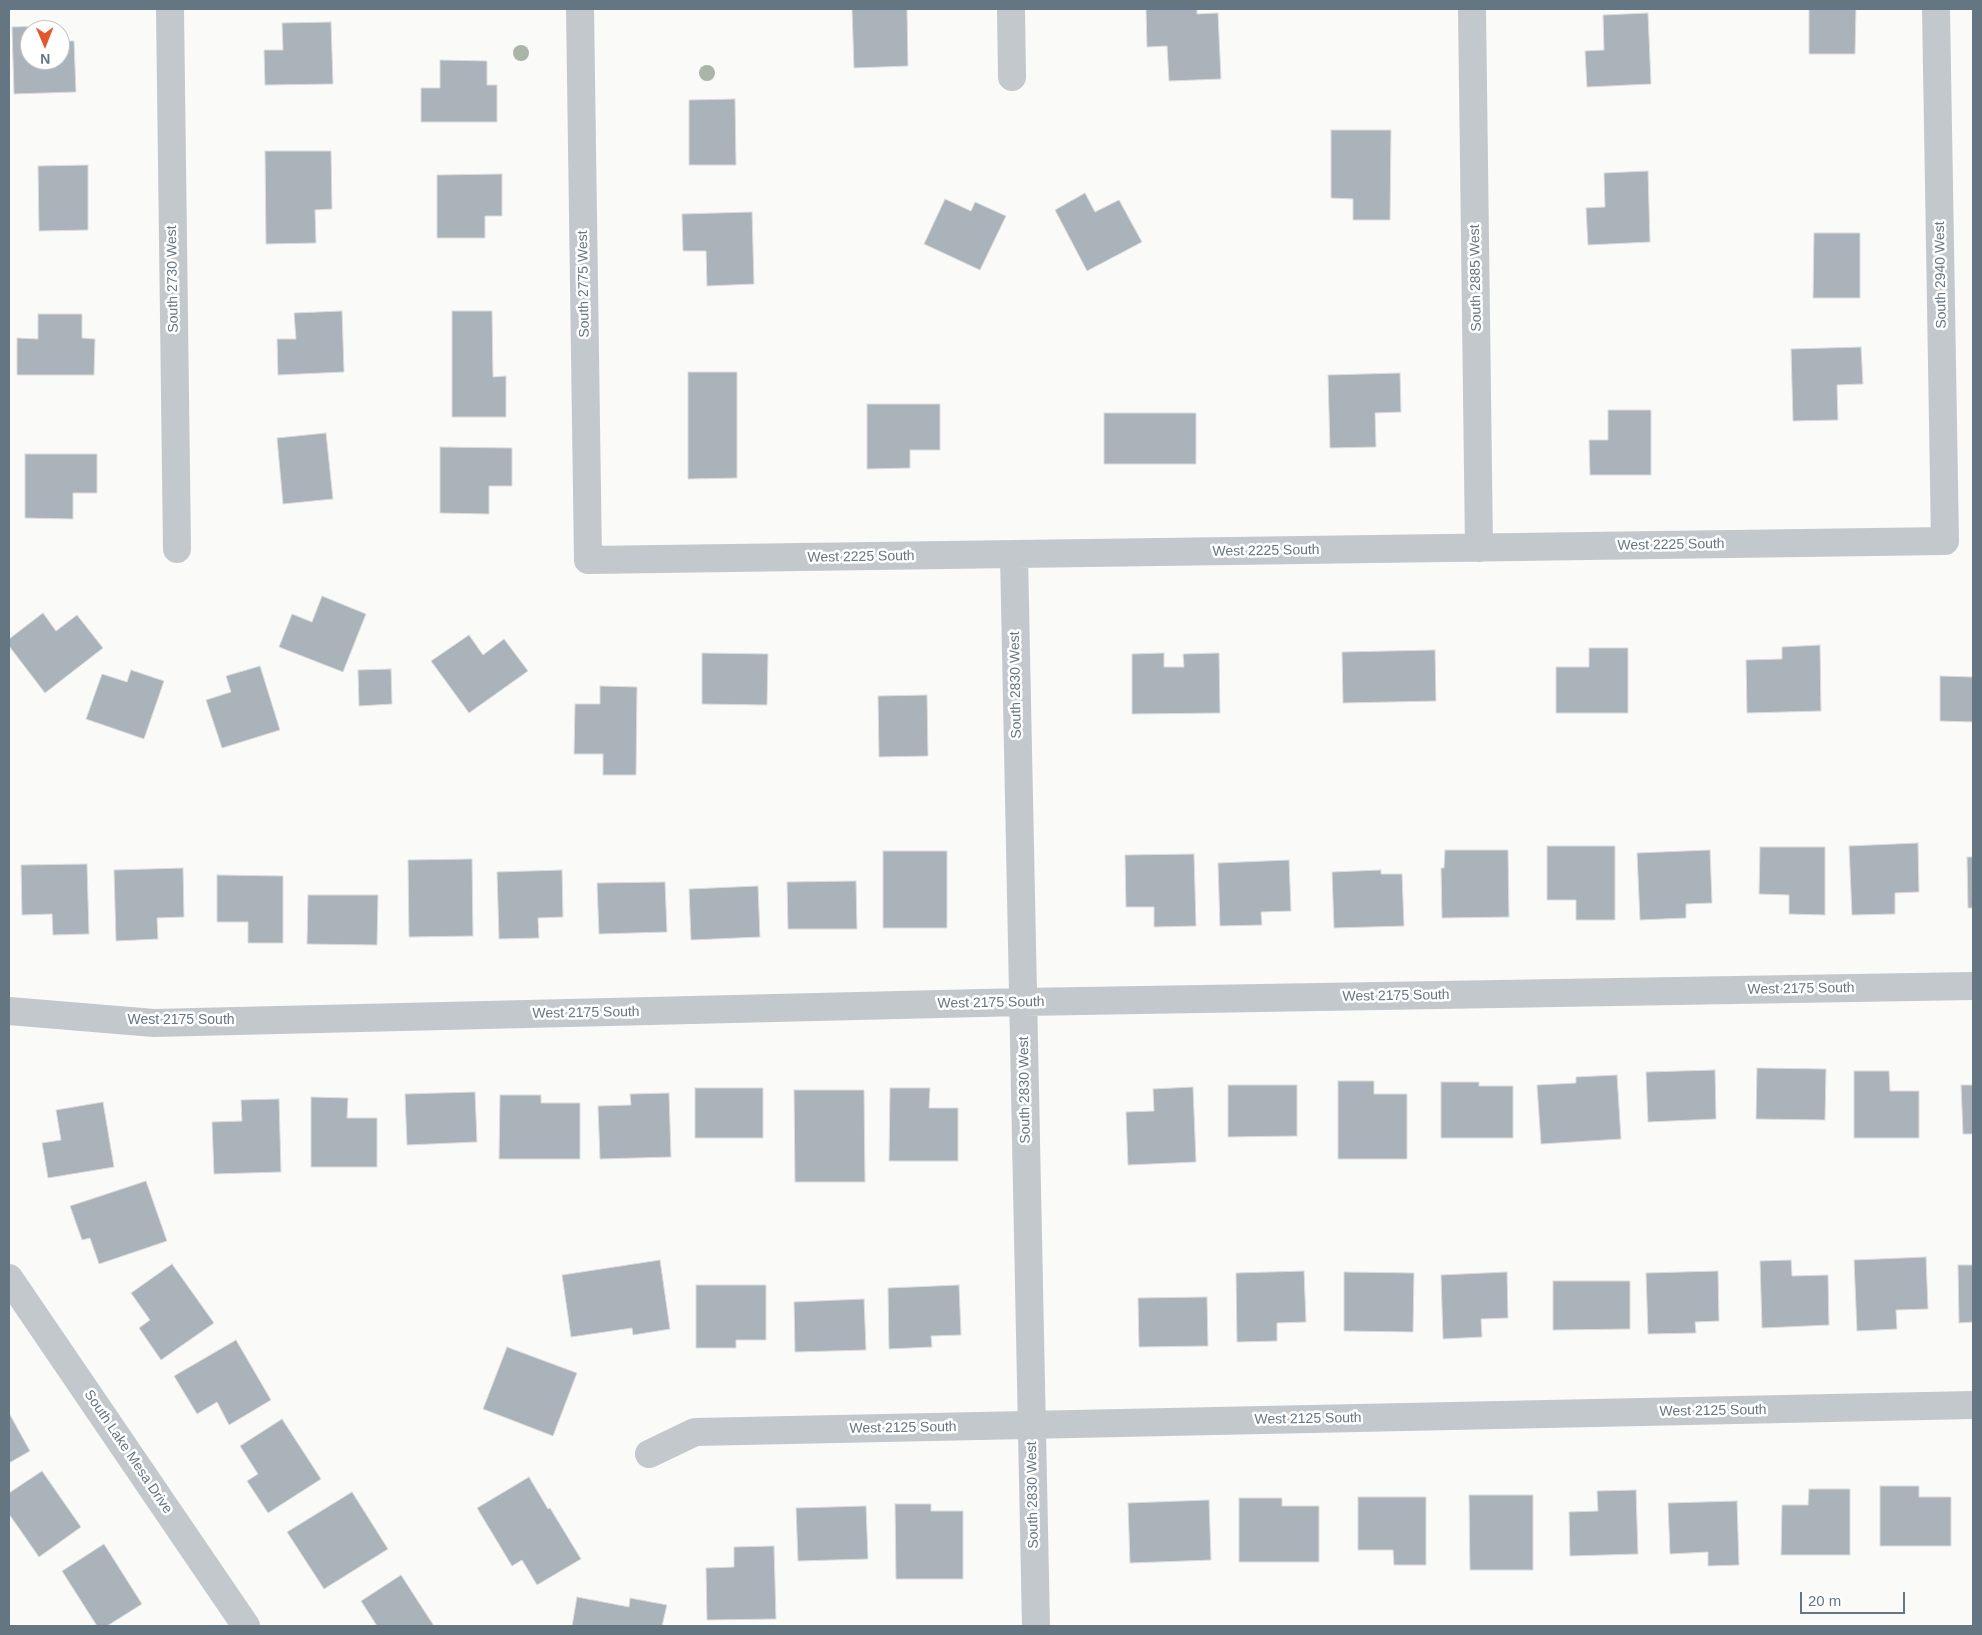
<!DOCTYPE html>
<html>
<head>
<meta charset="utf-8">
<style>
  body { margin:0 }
  #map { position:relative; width:1982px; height:1635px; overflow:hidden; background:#fafaf8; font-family:Helvetica,sans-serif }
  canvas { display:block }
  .frame { position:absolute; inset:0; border:10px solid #657683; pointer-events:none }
  .north { position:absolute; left:20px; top:20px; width:50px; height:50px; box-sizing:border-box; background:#fff; border:1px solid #c1c8cd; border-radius:50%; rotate:179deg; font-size:14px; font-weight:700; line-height:20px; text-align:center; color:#657683 }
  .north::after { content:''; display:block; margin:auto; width:18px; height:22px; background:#e4572e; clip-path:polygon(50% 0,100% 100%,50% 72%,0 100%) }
  .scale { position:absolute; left:1800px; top:1592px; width:105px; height:22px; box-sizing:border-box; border:2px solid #657683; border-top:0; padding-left:6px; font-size:15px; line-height:18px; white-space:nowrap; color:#657683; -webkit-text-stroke:4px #fff; paint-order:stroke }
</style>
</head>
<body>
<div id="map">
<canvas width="1982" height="1635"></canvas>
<div class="frame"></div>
<div class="north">N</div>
<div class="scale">20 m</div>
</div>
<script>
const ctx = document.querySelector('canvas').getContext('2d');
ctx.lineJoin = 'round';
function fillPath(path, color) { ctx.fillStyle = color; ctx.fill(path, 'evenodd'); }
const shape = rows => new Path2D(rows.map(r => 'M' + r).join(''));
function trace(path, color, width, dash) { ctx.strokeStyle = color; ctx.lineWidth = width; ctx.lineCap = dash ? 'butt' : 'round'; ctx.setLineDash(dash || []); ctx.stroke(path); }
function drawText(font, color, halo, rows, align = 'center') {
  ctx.font = font + ' Helvetica,sans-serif'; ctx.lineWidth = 5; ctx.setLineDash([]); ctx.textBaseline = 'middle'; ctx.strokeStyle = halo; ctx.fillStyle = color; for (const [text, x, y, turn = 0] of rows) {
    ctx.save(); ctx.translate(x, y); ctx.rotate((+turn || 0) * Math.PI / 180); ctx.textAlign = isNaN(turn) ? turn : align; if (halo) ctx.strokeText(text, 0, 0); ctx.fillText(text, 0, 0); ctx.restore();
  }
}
const building = shape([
  [852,9,907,9,908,66,854,68,852,9],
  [1146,9,1197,9,1197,14,1218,13,1221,79,1169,81,1167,46,1147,47,1146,9],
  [1809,9,1856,9,1855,54,1809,54,1809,9],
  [1648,13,1651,84,1587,87,1585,51,1604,50,1603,15,1648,13],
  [331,22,333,84,265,85,264,50,283,50,282,23,331,22],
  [53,26,53,30,30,30,30,60,60,60,60,41,74,41,76,92,14,94,12,27,53,26],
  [440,60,487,61,487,85,497,85,497,122,421,122,421,88,440,88,440,60],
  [735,99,736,165,689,165,689,100,735,99],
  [1331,130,1391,130,1390,220,1353,220,1353,199,1331,198,1331,130],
  [265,151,331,151,332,209,315,210,316,243,266,244,265,151],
  [88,165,88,230,39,231,38,166,88,165],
  [1648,171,1650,242,1588,245,1586,208,1605,207,1604,173,1648,171],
  [502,174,502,216,485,216,485,238,437,238,437,175,502,174],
  [1085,193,1095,212,1119,200,1142,242,1087,271,1055,210,1085,193],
  [945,199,971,211,975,202,1006,216,980,270,924,244,945,199],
  [752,212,754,284,707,286,706,251,683,251,682,214,752,212],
  [1814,233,1860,233,1860,298,1813,298,1814,233],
  [342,311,344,372,278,375,277,339,296,339,294,313,342,311],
  [452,311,492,311,493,377,506,376,506,417,452,417,452,311],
  [38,314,82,314,82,338,95,339,94,375,17,375,17,338,38,339,38,314],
  [1861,347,1863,384,1837,385,1838,420,1793,421,1791,349,1861,347],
  [688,372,737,372,737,478,688,479,688,372],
  [1400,373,1401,412,1375,413,1376,447,1330,448,1328,375,1400,373],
  [867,404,940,404,940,450,910,450,910,468,867,469,867,404],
  [1608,410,1651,410,1651,475,1590,475,1589,440,1608,440,1608,410],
  [1104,413,1196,413,1196,464,1104,464,1104,413],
  [326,433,333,499,283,504,277,438,326,433],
  [440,447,512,448,512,486,489,486,489,514,440,513,440,447],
  [25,454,97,454,97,493,73,493,73,519,25,518,25,454],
  [322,596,366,614,343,672,279,647,292,614,312,622,322,596],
  [43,613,56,631,77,615,103,648,45,693,9,646,9,639,43,613],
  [469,635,483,655,504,639,528,671,469,713,431,661,469,635],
  [1820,645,1821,711,1747,713,1746,660,1782,659,1782,647,1820,645],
  [1589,648,1628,648,1628,713,1556,713,1556,667,1589,667,1589,648],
  [1435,650,1436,701,1343,703,1342,652,1435,650],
  [702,653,768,654,767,705,702,704,702,653],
  [1164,653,1164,667,1184,667,1183,654,1219,653,1220,713,1132,714,1132,654,1164,653],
  [260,666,280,730,222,748,206,700,231,692,226,676,260,666],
  [391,669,392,704,359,706,358,670,391,669],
  [131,670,164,681,144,739,86,719,102,674,127,682,131,670],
  [1940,676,1973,677,1973,722,1940,721,1940,676],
  [600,686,637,687,636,775,603,775,603,754,574,754,575,704,600,704,600,686],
  [927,695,928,756,879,757,878,696,927,695],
  [1918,843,1919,892,1895,893,1895,914,1852,915,1849,846,1918,843],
  [1547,846,1615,846,1615,920,1576,920,1576,900,1547,900,1547,846],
  [1760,847,1825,847,1825,915,1789,914,1789,895,1759,894,1760,847],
  [1445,850,1508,850,1509,917,1442,918,1441,868,1444,868,1445,850],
  [1710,850,1712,903,1686,904,1686,918,1640,920,1637,853,1710,850],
  [883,851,947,851,947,928,883,928,883,851],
  [1194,854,1196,926,1154,927,1154,907,1126,907,1125,855,1194,854],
  [1967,857,1973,857,1973,908,1968,908,1967,857],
  [472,859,473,936,409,937,408,860,472,859],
  [1289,860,1291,911,1261,912,1262,925,1220,926,1218,863,1289,860],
  [87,864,89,934,53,935,52,914,22,915,21,865,87,864],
  [183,868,184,917,157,918,158,939,116,941,114,870,183,868],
  [562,870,563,917,538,918,539,938,499,939,497,872,562,870],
  [1381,870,1381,874,1402,874,1404,926,1334,928,1332,872,1381,870],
  [217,875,283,876,283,943,248,943,248,922,217,922,217,875],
  [856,881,857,929,788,929,787,882,856,881],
  [665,882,667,932,599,934,597,883,665,882],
  [758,886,760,937,691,940,689,889,758,886],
  [308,895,378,895,377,945,307,944,308,895],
  [1757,1068,1826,1069,1825,1120,1756,1119,1757,1068],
  [1715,1070,1716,1119,1648,1122,1646,1072,1715,1070],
  [1854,1071,1889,1071,1890,1091,1919,1091,1919,1138,1854,1138,1854,1071],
  [1617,1075,1621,1139,1541,1144,1537,1085,1576,1083,1576,1077,1617,1075],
  [1338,1081,1374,1081,1374,1094,1407,1094,1407,1159,1338,1159,1338,1081],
  [1441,1082,1479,1082,1479,1086,1513,1086,1513,1138,1441,1138,1441,1082],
  [1228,1085,1297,1085,1297,1136,1228,1137,1228,1085],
  [1961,1085,1973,1085,1973,1134,1963,1134,1961,1085],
  [1193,1087,1196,1162,1128,1165,1126,1112,1154,1111,1153,1089,1193,1087],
  [695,1088,763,1088,763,1138,695,1138,695,1088],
  [890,1088,930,1088,929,1108,958,1108,958,1161,889,1161,890,1088],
  [794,1090,864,1090,865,1182,795,1182,794,1090],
  [475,1092,477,1142,407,1145,405,1094,475,1092],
  [669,1093,671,1157,600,1159,598,1106,631,1105,630,1094,669,1093],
  [500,1095,541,1095,541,1103,580,1103,580,1159,499,1159,500,1095],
  [311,1097,348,1098,347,1118,377,1118,377,1167,311,1167,311,1097],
  [279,1099,281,1172,214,1174,212,1122,242,1121,241,1100,279,1099],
  [103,1102,114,1167,48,1178,42,1143,61,1140,56,1110,103,1102],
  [146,1181,167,1241,99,1264,90,1238,82,1240,70,1206,146,1181],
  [1926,1257,1928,1309,1896,1310,1897,1329,1857,1331,1854,1260,1926,1257],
  [660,1260,670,1329,633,1335,632,1328,571,1337,562,1275,660,1260],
  [1791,1260,1792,1276,1828,1275,1829,1325,1762,1328,1760,1261,1791,1260],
  [172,1264,214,1323,161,1360,139,1328,150,1320,131,1293,172,1264],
  [1958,1265,1973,1265,1973,1322,1959,1323,1958,1265],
  [1304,1271,1306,1322,1277,1323,1277,1341,1237,1342,1236,1273,1304,1271],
  [1718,1271,1719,1321,1695,1322,1696,1333,1648,1334,1646,1273,1718,1271],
  [1344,1272,1414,1273,1413,1332,1344,1331,1344,1272],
  [1507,1272,1508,1318,1481,1319,1482,1337,1443,1339,1441,1275,1507,1272],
  [1553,1281,1630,1281,1630,1329,1553,1330,1553,1281],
  [696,1285,766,1285,766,1340,736,1340,736,1348,696,1348,696,1285],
  [959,1285,961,1335,931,1336,932,1347,889,1349,888,1288,959,1285],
  [1207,1297,1208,1346,1139,1347,1138,1298,1207,1297],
  [864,1299,866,1350,795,1352,794,1302,864,1299],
  [236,1340,271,1400,229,1425,217,1402,197,1414,174,1376,236,1340],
  [507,1347,577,1373,553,1436,483,1409,507,1347],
  [9,1413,30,1451,9,1463,9,1413],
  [282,1419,321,1479,268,1513,247,1481,258,1474,240,1446,282,1419],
  [42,1471,81,1527,39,1557,9,1514,9,1493,42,1471],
  [529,1477,548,1509,550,1508,581,1559,537,1585,522,1560,512,1566,477,1508,529,1477],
  [1880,1486,1919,1486,1919,1497,1951,1497,1951,1546,1880,1546,1880,1486],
  [1809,1489,1850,1489,1850,1555,1781,1555,1782,1505,1808,1505,1809,1489],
  [1636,1490,1638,1554,1570,1556,1569,1512,1598,1511,1597,1491,1636,1490],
  [352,1492,388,1549,324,1589,287,1532,352,1492],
  [1469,1495,1533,1495,1533,1570,1470,1570,1469,1495],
  [1358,1497,1426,1497,1426,1565,1394,1565,1393,1550,1358,1550,1358,1497],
  [1239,1498,1282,1498,1282,1506,1319,1506,1319,1562,1239,1562,1239,1498],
  [1209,1500,1211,1560,1130,1563,1128,1503,1209,1500],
  [1737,1501,1739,1565,1708,1566,1708,1552,1670,1554,1668,1503,1737,1501],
  [895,1504,931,1504,931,1511,963,1511,963,1579,896,1579,895,1504],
  [866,1506,868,1559,798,1561,796,1508,866,1506],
  [104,1544,142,1604,107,1626,97,1626,62,1571,104,1544],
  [774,1546,776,1619,707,1620,706,1568,734,1567,734,1547,774,1546],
  [401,1575,434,1626,377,1626,361,1601,401,1575],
  [577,1597,629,1607,630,1598,667,1605,662,1626,572,1626,577,1597]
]);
const minor = shape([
  [170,9,177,549],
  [580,9,588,560,1945,541,1936,9],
  [1011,9,1012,77],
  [1472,9,1479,548],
  [1014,555,1036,1626],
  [9,1011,154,1023,1023,1002,1973,986],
  [9,1278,246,1626],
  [649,1454,695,1432,1973,1405]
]);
const trees = [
  [521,53],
  [707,73]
];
const streetNames = [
  ["South 2940 West",1941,275,-91],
  ["South 2885 West",1476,278,-91],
  ["South 2730 West",173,279,-91],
  ["South 2775 West",584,284,-91],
  ["West 2225 South",1671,545,-1],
  ["West 2225 South",1266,551,-1],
  ["West 2225 South",861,557,-1],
  ["South 2830 West",1016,685,-91],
  ["West 2175 South",1801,989,-1],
  ["West 2175 South",1396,996,-1],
  ["West 2175 South",991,1003,-1],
  ["West 2175 South",586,1013,-1],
  ["West 2175 South",181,1020],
  ["South 2830 West",1025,1090,-91],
  ["West 2125 South",1713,1411,-1],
  ["West 2125 South",1308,1419,-1],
  ["West 2125 South",903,1428,-1],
  ["South Lake Mesa Drive",128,1452,56],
  ["South 2830 West",1033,1495,-91]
];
fillPath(building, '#aab3b9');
trace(building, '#dcdcda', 1);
trace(minor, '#c3c8cc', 28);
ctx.fillStyle = '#aab4a7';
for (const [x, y] of trees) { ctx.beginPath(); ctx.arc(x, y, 8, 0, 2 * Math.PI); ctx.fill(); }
drawText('14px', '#657683', '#fff', streetNames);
</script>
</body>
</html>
